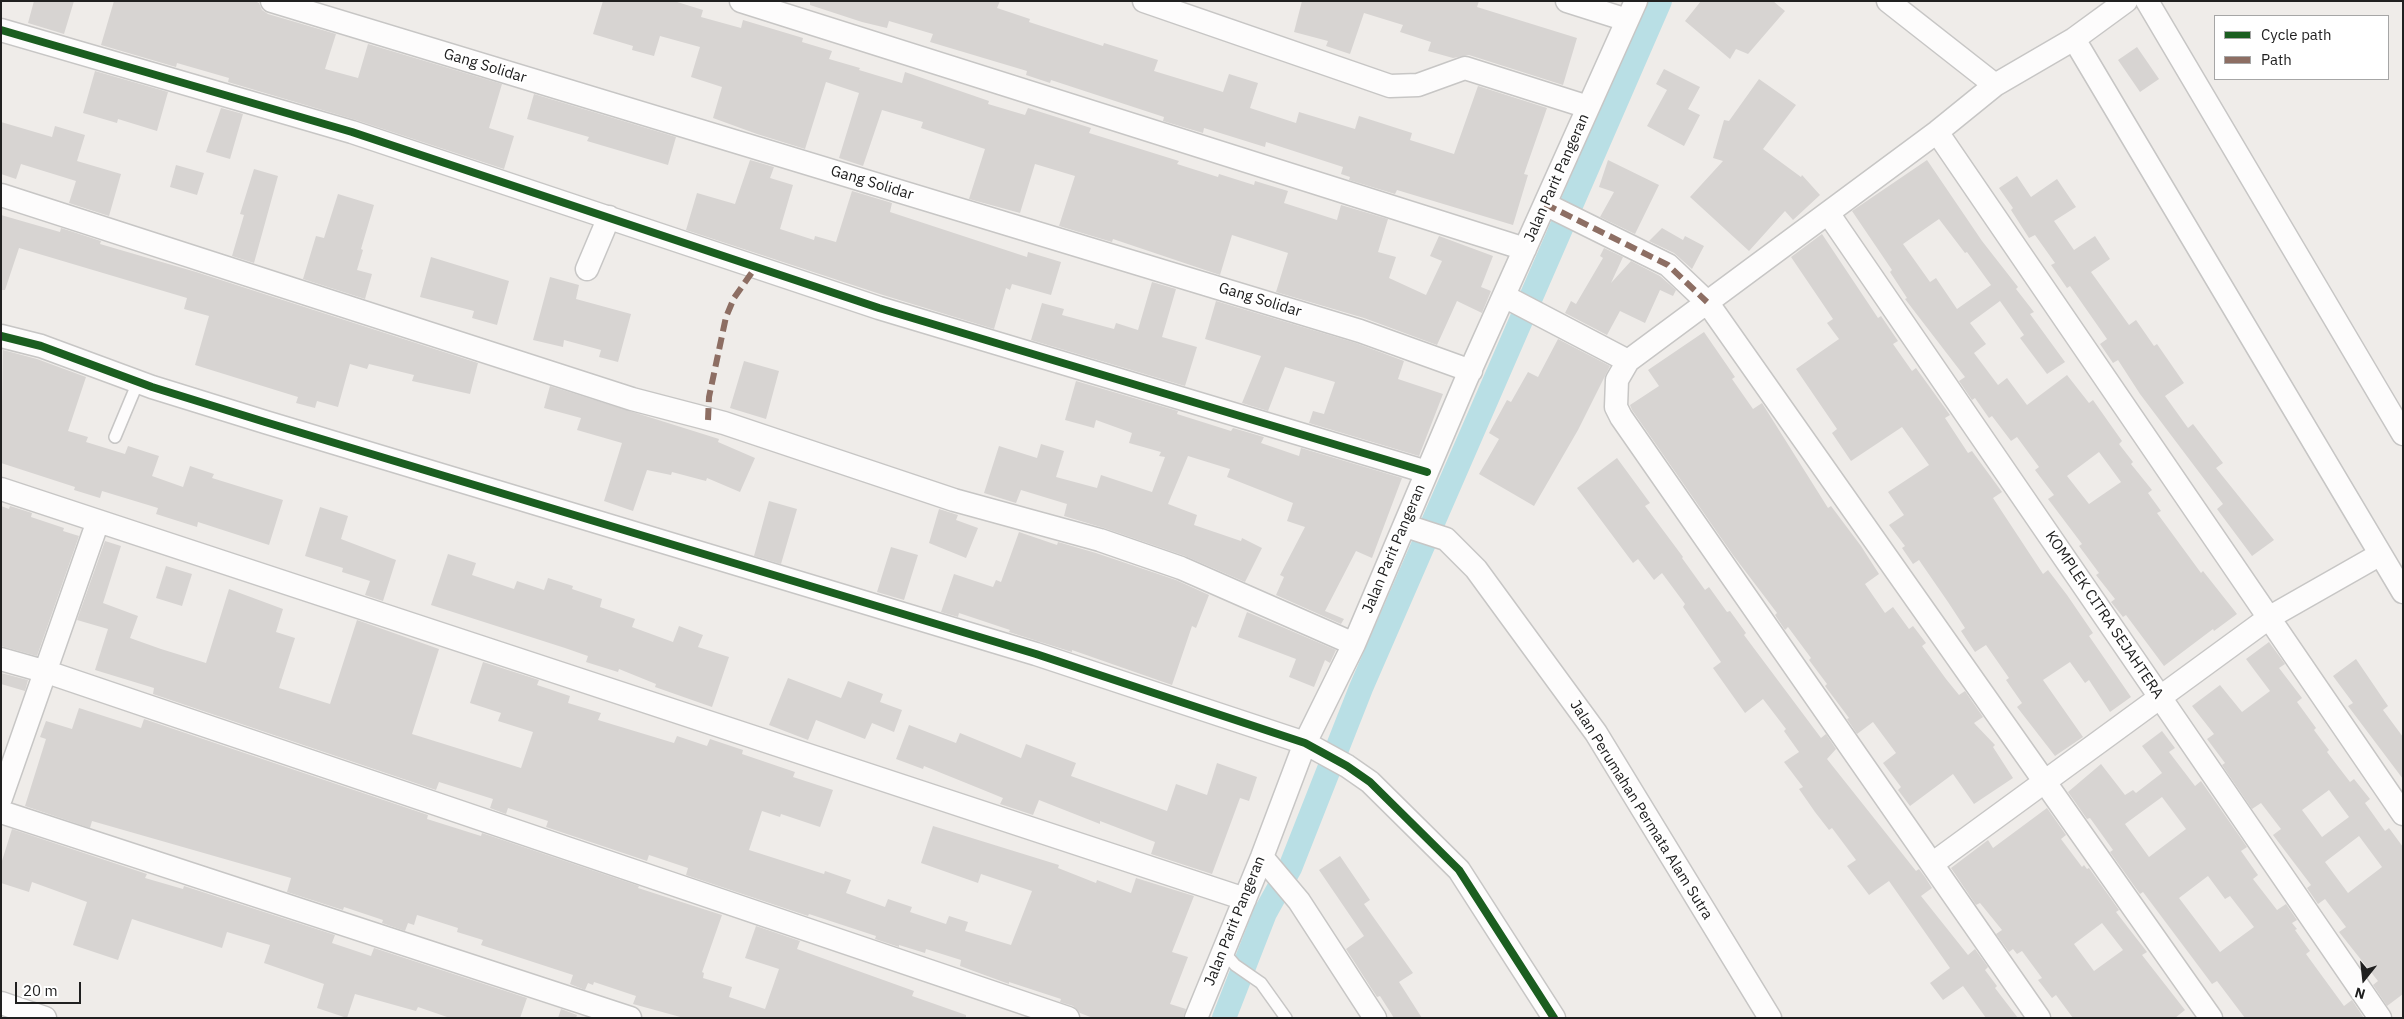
<!DOCTYPE html>
<html>
<head>
<meta charset="utf-8">
<style>
  body { margin:0 }
  #map { position:relative; width:2404px; height:1019px; overflow:hidden; background:#efece9; font-family:"IBM Plex Sans",sans-serif }
  canvas { display:block }
  .frame { position:absolute; inset:0; border:2px solid #202020; pointer-events:none }
  .legend { position:absolute; left:2214px; top:15px; width:175px; height:65px; box-sizing:border-box; background:#fff; border:1px solid #a6a6a6; margin:0; padding:6px 9px; list-style:none; font-size:15px; color:#202020 }
  .legend li { display:flex; align-items:center; gap:10px; height:25px }
  .legend b { width:25px; border:1px solid #a6a6a6 }
  .north { position:absolute; left:2339px; top:954px; width:50px; height:50px; -webkit-text-stroke:4px #fff; paint-order:stroke; rotate:196deg; font-size:14px; font-weight:700; line-height:20px; text-align:center; color:#202020 }
  .north::after { content:''; display:block; margin:auto; width:18px; height:22px; background:#202020; clip-path:polygon(50% 0,100% 100%,50% 72%,0 100%) }
  .scale { position:absolute; left:15px; top:982px; width:66px; height:22px; box-sizing:border-box; border:2px solid #202020; border-top:0; padding-left:6px; font-size:15px; line-height:18px; white-space:nowrap; color:#202020; -webkit-text-stroke:4px #fff; paint-order:stroke }
</style>
</head>
<body>
<div id="map">
<canvas width="2404" height="1019"></canvas>
<div class="frame"></div>
<ul class="legend">
<li><b style="height:6px;background:#1b5e20"></b>Cycle path</li>
<li><b style="height:6px;background:#8d6e63"></b>Path</li>
</ul>
<div class="north">N</div>
<div class="scale">20 m</div>
</div>
<script>
const ctx = document.querySelector('canvas').getContext('2d');
ctx.lineJoin = 'round';
const shape = rows => new Path2D(rows.map(r => 'M' + r).join(''));
function trace(path, color, width, dash) { ctx.strokeStyle = color; ctx.lineWidth = width; ctx.lineCap = dash ? 'butt' : 'round'; ctx.setLineDash(dash || []); ctx.stroke(path); }
function fillPath(path, color) { ctx.fillStyle = color; ctx.fill(path, 'evenodd'); }
function drawText(font, color, halo, rows, align = 'center') {
  ctx.font = font + ' "IBM Plex Sans",sans-serif'; ctx.lineWidth = 5; ctx.setLineDash([]); ctx.textBaseline = 'middle'; ctx.strokeStyle = halo; ctx.fillStyle = color; for (const [text, x, y, turn = 0] of rows) {
    ctx.save(); ctx.translate(x, y); ctx.rotate((+turn || 0) * Math.PI / 180); ctx.textAlign = isNaN(turn) ? turn : align; if (halo) ctx.strokeText(text, 0, 0); ctx.fillText(text, 0, 0); ctx.restore();
  }
}
const canal = shape([
  [1224,1018,1265,913,1290,868,1361,688,1660,1]
]);
const building = shape([
  [34,1,74,1,64,34,28,23],
  [114,1,255,1,259,3,262,10,268,14,336,34,325,69,358,78,368,44,502,84,489,128,514,136,504,169,356,120,228,82,229,78,177,63,176,67,101,45],
  [603,1,674,1,703,10,701,17,741,28,743,20,803,38,802,42,832,51,829,59,860,68,859,70,902,83,905,72,989,101,988,104,1025,115,1028,108,1091,128,1089,133,1179,161,1177,164,1218,177,1219,174,1254,185,1255,181,1288,191,1284,203,1337,220,1341,205,1388,219,1378,252,1396,257,1389,278,1426,295,1442,261,1430,256,1439,236,1493,256,1481,287,1491,291,1482,313,1457,301,1437,345,1364,318,1276,292,1288,253,1232,235,1220,275,1113,239,1112,242,1059,226,1075,176,1035,164,1020,213,969,199,985,149,921,128,923,122,882,110,863,166,839,158,859,93,826,82,805,149,757,134,713,118,722,87,691,77,700,47,660,36,654,56,632,50,633,46,593,34],
  [810,1,1000,1,997,8,1030,19,1029,22,1103,46,1104,43,1158,60,1154,71,1223,92,1229,74,1258,83,1250,108,1296,123,1299,112,1355,129,1359,116,1412,133,1410,140,1454,154,1478,86,1547,108,1524,174,1528,175,1513,225,1397,190,1395,194,1349,180,1350,177,1341,174,1343,167,1266,142,1265,147,1204,128,1203,133,1163,121,1164,117,1051,80,1050,83,1026,75,1027,71,930,42,933,34,889,21,887,28,862,22,810,5],
  [1302,1,1479,1,1477,7,1577,38,1563,85,1469,55,1453,58,1428,51,1431,42,1400,32,1403,25,1364,13,1350,54,1326,46,1328,41,1294,32],
  [1701,1,1773,1,1785,11,1748,54,1736,49,1730,59,1685,21],
  [2137,47,2159,79,2140,92,2118,60],
  [1664,69,1700,87,1688,109,1700,115,1684,146,1647,126,1667,90,1656,84],
  [95,71,168,92,157,131,118,119,117,123,83,113],
  [1759,79,1796,105,1763,149,1801,177,1802,175,1820,195,1793,220,1785,211,1749,251,1690,197,1723,161,1713,158,1724,120,1729,121],
  [534,94,676,137,668,165,587,141,589,137,527,119],
  [221,108,243,114,230,159,206,152],
  [1,122,52,137,55,126,85,135,77,161,121,174,109,216,69,203,76,181,21,164,16,179,1,174],
  [750,160,774,167,770,178,793,185,780,229,814,240,815,236,836,242,852,191,892,203,890,212,1027,257,1028,252,1061,262,1051,295,1012,284,1010,290,1006,288,994,329,883,295,686,230,697,193,735,204],
  [1608,160,1659,185,1635,234,1600,217,1614,192,1599,187],
  [1927,160,1982,241,2018,287,2016,289,2034,312,2030,314,2065,362,2047,374,2020,338,2024,335,2000,301,1970,323,1986,344,1974,353,1998,385,2007,378,2027,405,2067,375,2089,403,2093,400,2122,441,2119,444,2133,462,2131,464,2152,490,2148,493,2161,511,2157,513,2201,573,2203,571,2237,614,2214,631,2213,629,2164,666,2126,615,2123,617,2111,602,2115,599,2096,575,2099,573,2079,546,2082,544,2048,499,2054,495,2035,470,2039,467,2017,437,2011,441,1992,416,1989,418,1975,398,1972,400,1959,381,1965,377,1905,299,1907,298,1890,272,1892,270,1852,211],
  [1939,219,1965,253,1967,252,1991,285,1957,309,1936,278,1930,282,1903,244],
  [2099,452,2121,482,2089,504,2067,476],
  [176,165,204,173,197,195,170,187],
  [254,169,278,176,254,263,232,256,244,215,240,214],
  [2017,176,2031,197,2057,179,2076,207,2054,221,2074,250,2095,236,2110,259,2091,272,2129,325,2136,320,2154,346,2157,344,2184,383,2165,396,2188,428,2193,424,2223,463,2216,468,2274,540,2252,556,2217,509,2223,504,2140,394,2118,360,2113,363,2100,344,2107,339,2070,286,2067,288,2051,265,2055,263,2035,235,2029,238,2011,210,2013,208,1999,188],
  [338,194,374,205,361,249,363,250,357,270,372,274,365,299,303,279,316,236,324,238],
  [1,215,60,232,61,228,101,241,100,244,196,272,478,363,470,394,412,381,414,375,369,364,367,369,350,364,338,407,317,401,315,408,296,403,298,397,195,365,209,316,184,309,187,298,19,248,5,290,1,290],
  [1662,228,1683,240,1685,236,1704,246,1692,269,1674,253,1649,241],
  [1822,234,1878,318,1881,316,1898,341,1893,344,1912,371,1916,368,1950,415,1945,418,1968,453,1972,451,2002,492,1993,498,2043,574,2048,570,2067,595,2093,633,2089,636,2131,697,2110,712,2089,680,2085,683,2070,662,2043,680,2083,737,2055,756,2017,707,2022,703,2006,680,2009,678,1986,645,1975,652,1961,631,1965,628,1948,602,1919,560,1913,564,1902,548,1905,546,1889,525,1904,515,1888,492,1929,465,1902,427,1851,461,1832,433,1837,429,1796,369,1839,339,1827,323,1833,319,1791,257],
  [1604,248,1623,257,1611,283,1631,261,1660,276,1676,290,1673,296,1660,290,1645,323,1620,311,1607,335,1565,313,1571,301,1576,304,1603,258,1600,256],
  [431,257,509,281,497,325,472,318,474,311,420,297],
  [550,277,579,285,576,299,631,314,618,362,599,357,601,350,564,340,563,347,533,340],
  [1152,282,1176,289,1162,337,1197,347,1185,386,1031,340,1042,303,1064,309,1062,315,1114,329,1116,323,1138,330],
  [1216,301,1356,343,1404,361,1398,379,1443,394,1419,456,1309,423,1313,411,1324,414,1335,382,1285,367,1268,411,1242,403,1261,356,1205,339],
  [1704,332,1735,377,1732,379,1753,409,1762,403,1828,508,1831,506,1861,546,1879,574,1865,584,1885,613,1893,607,1909,629,1913,626,1926,643,1922,646,1946,679,1959,695,1965,691,1983,717,1974,723,1995,745,1993,747,2013,778,1974,804,1953,774,1910,806,1898,790,1901,787,1883,763,1896,753,1873,722,1857,734,1847,719,1849,718,1825,686,1827,684,1809,660,1811,658,1788,627,1785,630,1775,615,1777,613,1733,555,1632,410,1630,405,1659,386,1648,370],
  [1558,339,1610,366,1578,430,1534,506,1479,474,1499,439,1489,433,1507,400,1511,402,1528,372,1538,377],
  [3,350,37,359,86,377,68,431,88,437,86,442,125,454,128,446,159,456,152,476,183,487,190,466,214,474,212,478,283,500,269,545,198,522,197,527,156,514,158,508,102,491,100,498,74,490,75,487,1,463],
  [744,361,779,371,766,419,730,408],
  [1076,381,1178,411,1177,414,1231,431,1233,428,1264,437,1261,443,1299,456,1301,448,1402,478,1372,558,1356,551,1325,611,1344,619,1341,624,1276,595,1284,577,1280,575,1305,527,1287,521,1293,503,1227,477,1230,469,1188,456,1168,504,1197,515,1194,525,1241,541,1242,538,1262,548,1245,582,1185,556,1104,528,1064,516,1067,504,1021,490,1016,503,984,493,999,446,1037,458,1041,444,1064,451,1056,477,1097,488,1101,475,1152,492,1165,457,1159,456,1161,452,1129,443,1132,433,1096,420,1094,428,1065,420],
  [550,386,719,439,718,442,755,458,740,492,707,478,706,481,672,472,671,475,647,470,633,511,604,501,622,443,577,430,581,418,544,408],
  [1617,458,1650,503,1645,506,1683,557,1682,558,1705,590,1709,587,1727,612,1730,611,1746,633,1744,635,1821,738,1826,734,1836,749,1827,759,1916,871,1919,869,1925,877,1932,888,1921,896,1968,955,1975,949,1988,967,1985,970,1997,986,1995,988,2018,1018,1986,1018,1963,986,1943,1000,1930,983,1950,968,1889,881,1869,895,1847,866,1856,860,1832,828,1829,830,1815,812,1799,789,1803,787,1784,762,1799,752,1784,731,1786,729,1763,699,1745,713,1713,668,1721,662,1683,607,1685,604,1662,573,1654,580,1638,559,1633,563,1577,488],
  [769,501,797,509,781,564,754,556],
  [1,506,9,509,10,506,32,513,31,517,64,528,63,531,79,536,37,656,1,646],
  [320,507,348,516,341,539,396,560,383,601,365,595,370,581,342,572,343,568,305,556],
  [939,509,958,515,956,520,978,528,966,558,929,543],
  [1019,532,1057,545,1058,542,1096,553,1176,580,1209,595,1196,628,1192,626,1172,685,1072,650,1072,652,1009,632,1010,630,959,613,958,617,941,612,954,574,993,587,996,580,1001,582],
  [105,541,121,546,103,603,138,616,130,638,161,649,206,663,229,589,283,609,276,632,295,638,279,688,330,704,357,620,439,649,412,734,521,768,533,732,498,721,501,713,470,703,483,662,539,680,537,685,570,696,568,703,601,713,598,720,674,743,677,736,707,746,710,739,743,750,742,754,795,772,793,777,833,790,820,827,781,814,780,817,762,811,749,850,824,874,825,871,851,880,846,893,885,907,888,899,912,907,910,912,946,924,949,916,968,922,965,931,1011,945,1032,891,981,874,978,883,921,863,933,826,1059,865,1058,868,1096,883,1097,880,1131,893,1136,878,1194,896,1172,952,1188,957,1170,1004,1186,1009,1183,1018,1093,1018,1080,1013,1073,1006,1060,1002,1061,999,1009,982,1009,984,960,966,961,960,926,949,925,953,899,945,899,947,875,939,876,936,809,914,808,916,686,875,688,868,649,855,647,861,546,827,548,821,508,808,506,814,490,808,493,799,439,782,436,790,153,694,154,688,95,670,108,629,77,620],
  [891,547,918,555,904,600,877,592],
  [448,554,476,563,472,575,514,589,517,581,544,590,548,578,573,586,572,589,602,599,600,607,635,619,632,627,673,642,679,626,703,635,698,647,729,657,712,707,655,687,656,684,619,669,618,672,586,662,588,656,565,648,431,605],
  [166,566,192,574,182,606,156,598],
  [1247,612,1336,650,1330,663,1325,660,1314,687,1289,677,1296,659,1238,637],
  [2269,642,2285,664,2279,668,2302,698,2297,702,2316,728,2314,730,2329,750,2327,752,2350,782,2354,779,2370,799,2365,803,2385,831,2389,828,2403,847,2403,994,2387,1006,2373,985,2378,981,2339,932,2346,927,2325,899,2318,904,2307,888,2311,885,2273,835,2281,829,2261,803,2252,809,2222,765,2225,763,2207,739,2214,734,2192,706,2220,685,2242,712,2270,691,2246,659],
  [2329,790,2349,817,2322,837,2302,810],
  [2359,836,2382,867,2348,893,2325,862],
  [2356,659,2388,706,2383,710,2403,737,2403,779,2348,706,2353,703,2333,676],
  [1,673,28,680,25,691,1,684],
  [788,678,841,698,848,681,883,694,880,702,902,710,894,732,872,723,865,739,816,720,808,740,769,725],
  [79,708,141,728,144,719,428,815,427,819,481,836,482,833,639,886,638,888,722,915,702,972,704,973,703,978,732,987,729,997,765,1009,779,969,745,958,756,926,800,941,797,949,914,991,912,996,966,1015,966,1018,684,1018,633,1004,636,996,594,982,593,985,588,983,585,990,570,984,573,975,481,945,483,940,457,932,458,928,417,915,414,925,408,923,405,931,382,923,383,920,344,907,343,910,287,892,291,878,92,821,90,828,25,806,46,739,40,737,46,721,72,729],
  [909,725,956,743,960,733,1021,758,1026,744,1076,763,1071,776,1167,811,1176,784,1207,795,1217,763,1257,777,1249,801,1240,798,1212,874,1151,854,1155,842,1100,821,1100,824,1039,800,1033,815,1000,804,1003,798,976,787,924,766,923,769,896,759],
  [2162,731,2175,748,2169,752,2195,786,2201,781,2247,847,2241,851,2258,875,2253,879,2277,910,2286,904,2297,920,2292,923,2297,929,2295,930,2310,951,2306,954,2344,1006,2352,1000,2364,1018,2245,1018,2217,981,2212,984,2143,892,2140,894,2110,852,2113,850,2090,818,2087,819,2068,792,2101,764,2125,795,2133,790,2136,793,2162,773,2142,746],
  [2162,797,2186,829,2149,857,2125,824],
  [2208,876,2225,899,2230,896,2254,927,2220,952,2179,898],
  [2047,808,2066,835,2061,839,2082,867,2084,865,2087,869,2089,868,2119,910,2116,912,2147,952,2142,955,2185,1010,2175,1018,2073,1018,2056,995,2052,998,2038,980,2042,978,2022,951,2017,954,2013,949,2009,952,1996,934,2002,930,1980,903,1976,905,1951,868,1988,840,1993,848],
  [2102,923,2123,950,2094,971,2074,944],
  [12,829,147,874,145,878,183,889,184,886,335,935,332,943,371,956,374,948,527,998,520,1018,450,1018,418,1007,416,1011,355,994,347,1018,317,1008,324,984,264,963,270,945,227,932,222,948,132,919,118,960,73,945,87,902,32,882,29,892,1,883,1,864],
  [1340,856,1370,900,1364,904,1413,973,1399,982,1422,1018,1394,1018,1380,996,1377,997,1346,949,1364,936,1319,870],
  [561,1009,577,1015,576,1018,558,1018]
]);
const service = shape([
  [115,437,138,382],
  [1223,951,1235,965,1261,983,1286,1018]
]);
const minor = shape([
  [272,1,1360,331,1471,371],
  [741,1,1525,249],
  [1144,1,1390,86,1418,85,1465,68,1588,107],
  [1567,1,1627,20],
  [1888,1,1995,85],
  [2147,1,2403,434],
  [1,30,352,132,879,308,1427,472],
  [2074,39,2403,592],
  [1937,132,2403,814],
  [1,195,632,399,724,423,954,500,1100,540,1181,568,1354,644],
  [1545,204,1668,265,1707,302,2211,1018],
  [1828,213,2380,1018],
  [587,269,609,217],
  [1504,296,1628,361],
  [1,336,41,346,152,387,265,422,1036,654,1305,743,1347,766,1370,782,1459,870,1554,1018],
  [1,489,1245,899],
  [1406,526,1446,539,1476,569,1596,733,1770,1018],
  [1,659,47,672,1068,1018],
  [1,798,98,521],
  [1,812,630,1018],
  [1262,857,1299,901,1375,1018],
  [1932,864,2270,617,2379,555],
  [1,1003,45,1018],
  [1196,1018,1262,857,1305,743,1354,644,1466,380,1636,1],
  [2039,1018,1621,417,1616,407,1617,380,1628,361,1937,132,1995,85,2074,39,2126,1]
]);
const quiet = shape([
  [1545,204,1668,265,1707,302],
  [708,420,709,397,726,317,734,298,755,268]
]);
const cycleway = shape([
  [1,30,352,132,879,308,1427,472],
  [1,336,41,346,152,387,265,422,1036,654,1305,743,1347,766,1370,782,1459,870,1554,1018]
]);
const streetNames = [
  ["Gang Solidar",485,66,17],
  ["Jalan Parit Pangeran",1557,178,-66],
  ["Gang Solidar",872,183,17],
  ["Gang Solidar",1260,300,17],
  ["Jalan Parit Pangeran",1394,549,-67],
  ["KOMPLEK CITRA SEJAHTERA",2104,615,56],
  ["Jalan Perumahan Permata Alam Sutra",1641,810,58],
  ["Jalan Parit Pangeran",1235,921,-68]
];
trace(canal, '#b9dfe5', 24);
fillPath(building, '#d7d4d2');
trace(service, '#c7c6c5', 14);
trace(minor, '#c7c6c5', 25);
trace(service, '#fdfcfc', 11);
trace(minor, '#fdfcfc', 22);
trace(quiet, '#8d6e63', 6, [12, 6]);
trace(cycleway, '#1b5e20', 8);
drawText('15px', '#202020', '#fff', streetNames);
</script>
</body>
</html>
